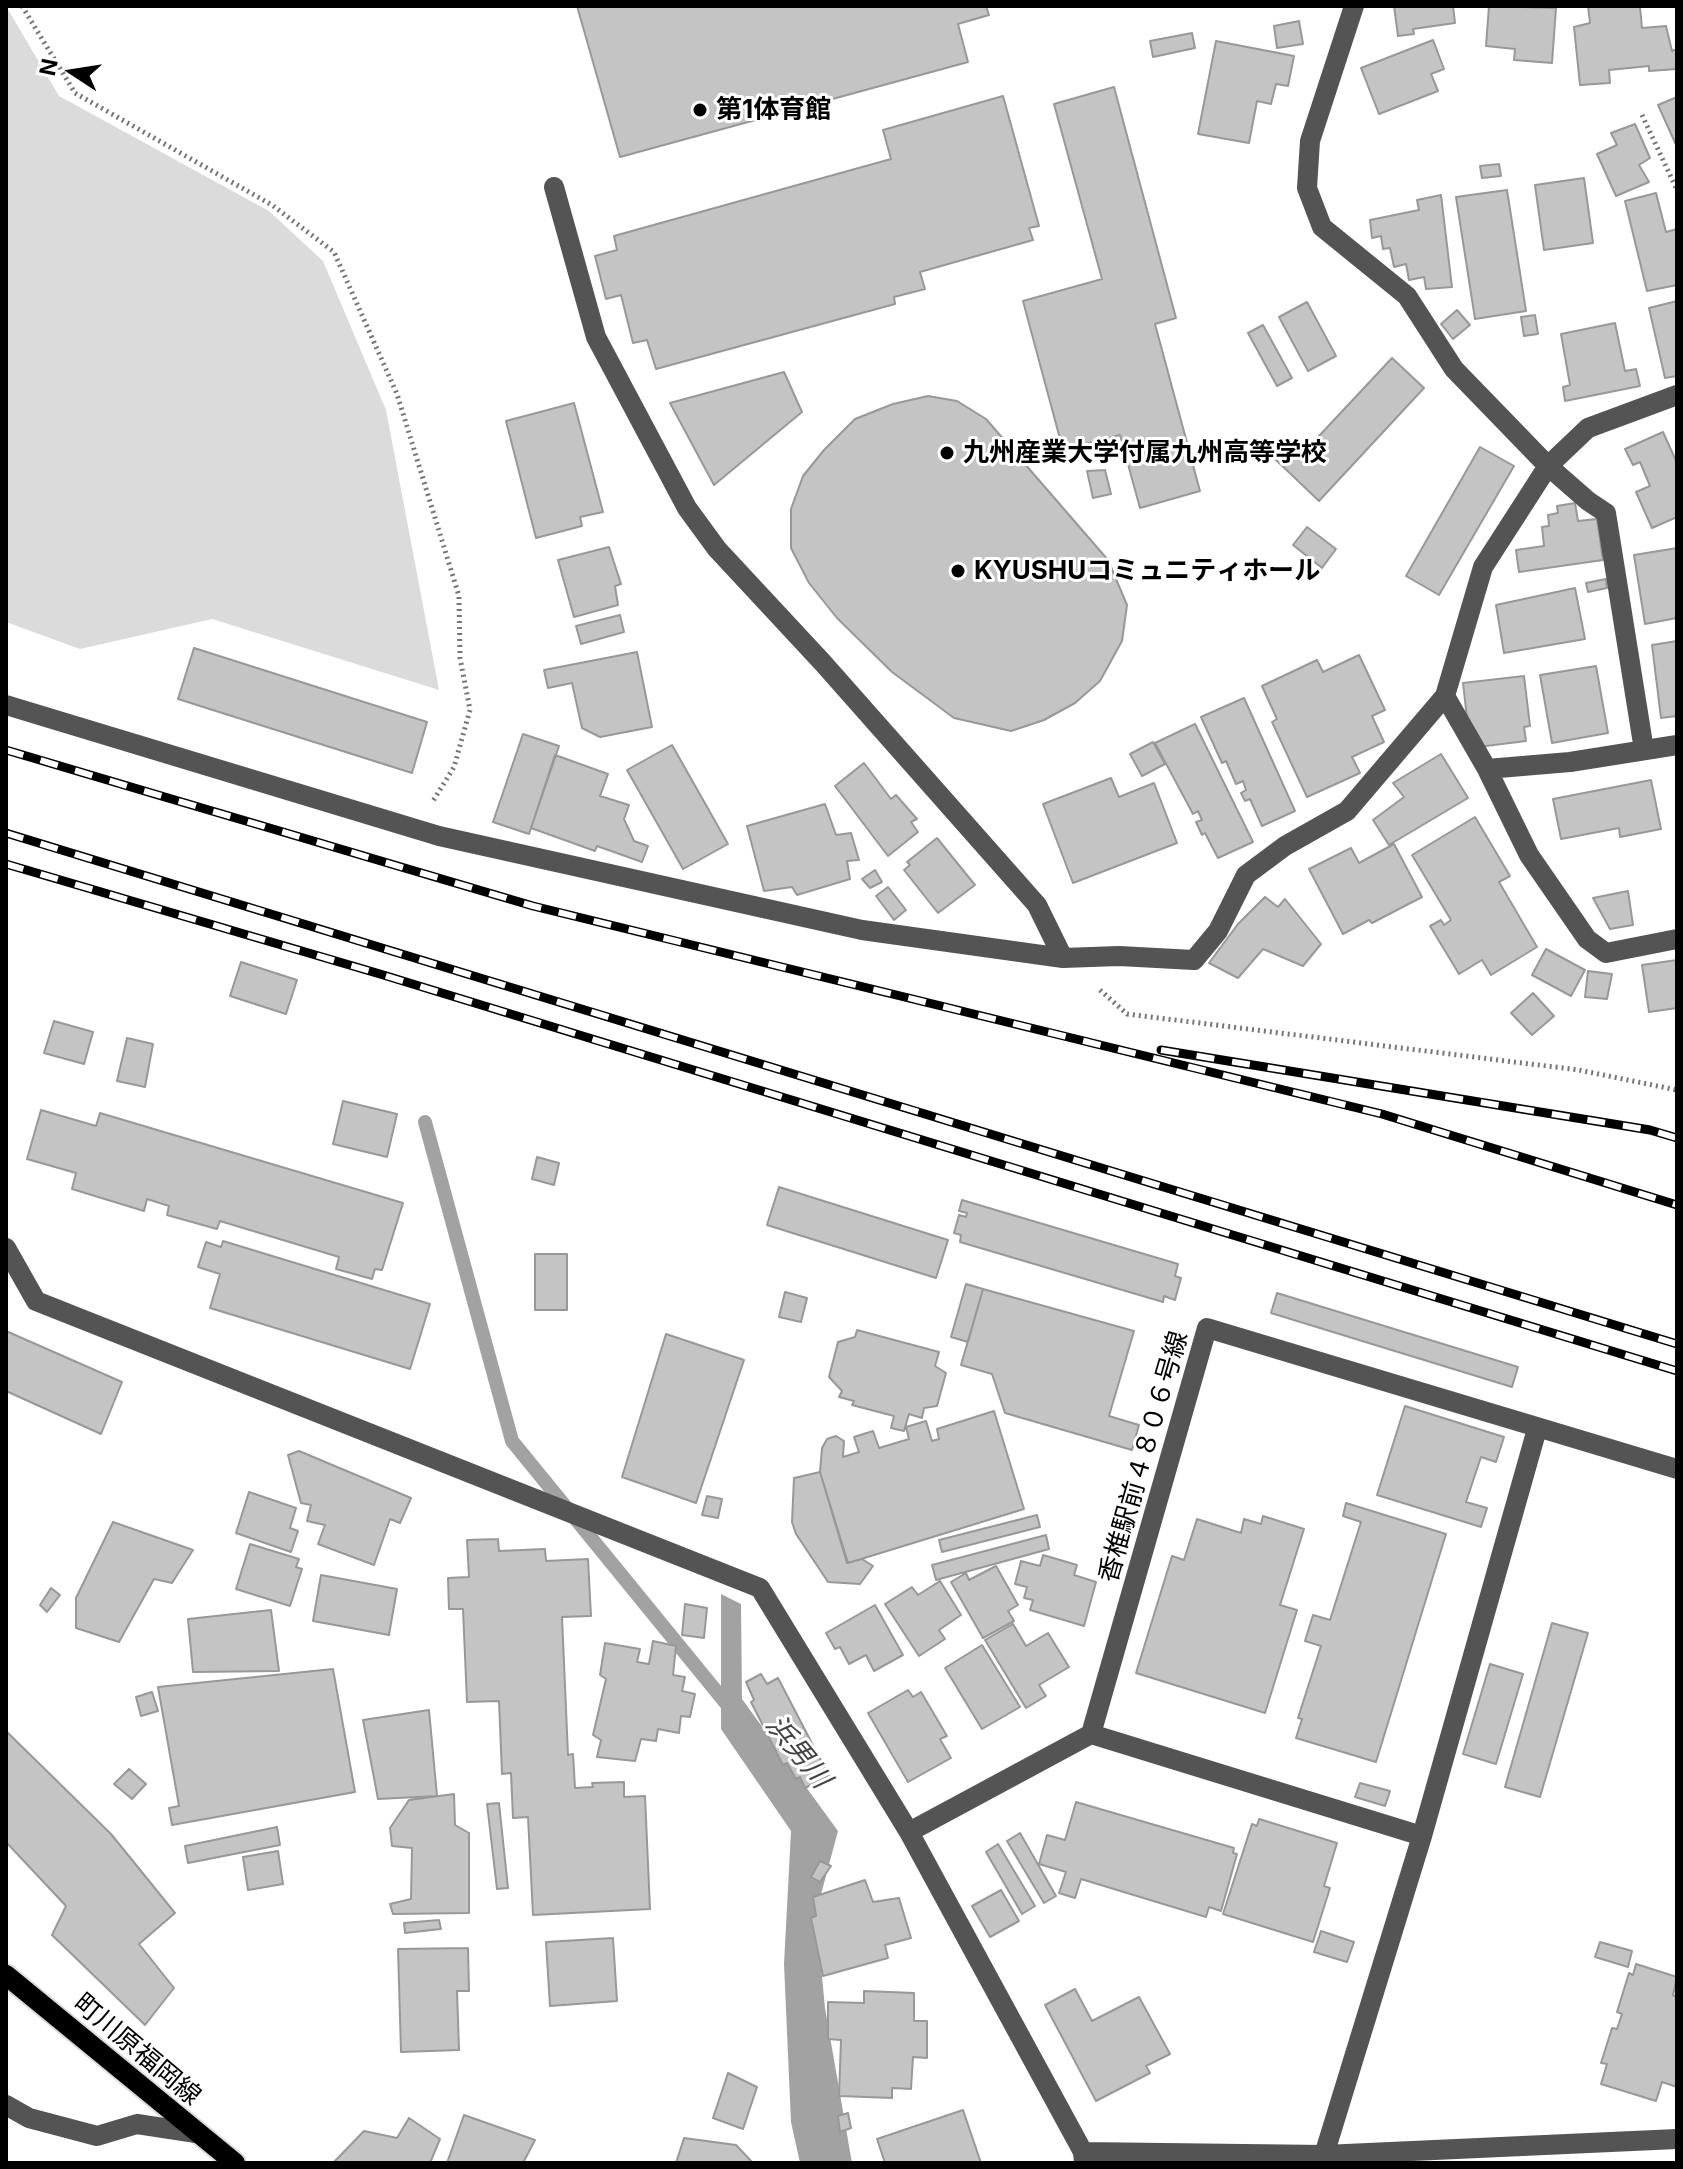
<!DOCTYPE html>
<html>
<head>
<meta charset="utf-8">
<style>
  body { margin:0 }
  #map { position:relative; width:1683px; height:2169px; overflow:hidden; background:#fff; font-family:Inter,sans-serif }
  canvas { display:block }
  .frame { position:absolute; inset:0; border:8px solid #000; pointer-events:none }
  .north { position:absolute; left:32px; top:32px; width:80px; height:80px; -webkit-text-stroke:6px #fff; paint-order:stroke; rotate:282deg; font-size:22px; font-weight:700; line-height:32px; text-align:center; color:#000 }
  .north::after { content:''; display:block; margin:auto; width:28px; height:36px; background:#000; clip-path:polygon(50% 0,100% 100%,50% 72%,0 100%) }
</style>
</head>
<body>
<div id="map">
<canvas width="1683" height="2169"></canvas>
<div class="frame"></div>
<div class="north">N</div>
</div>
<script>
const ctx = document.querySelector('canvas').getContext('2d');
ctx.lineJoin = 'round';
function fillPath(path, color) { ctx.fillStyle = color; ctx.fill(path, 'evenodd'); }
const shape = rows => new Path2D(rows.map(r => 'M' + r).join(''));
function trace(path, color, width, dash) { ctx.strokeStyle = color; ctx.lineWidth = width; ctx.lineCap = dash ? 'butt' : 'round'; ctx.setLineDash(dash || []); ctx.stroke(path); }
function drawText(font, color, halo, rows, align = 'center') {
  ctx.font = font + ' Inter,"Noto Sans JP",sans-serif'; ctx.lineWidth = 6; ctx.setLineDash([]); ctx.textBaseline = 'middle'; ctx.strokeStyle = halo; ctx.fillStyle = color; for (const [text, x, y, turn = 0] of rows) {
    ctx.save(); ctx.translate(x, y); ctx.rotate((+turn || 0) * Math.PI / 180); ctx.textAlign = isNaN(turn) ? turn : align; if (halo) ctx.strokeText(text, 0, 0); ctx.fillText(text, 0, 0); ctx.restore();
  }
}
const green = shape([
  [6,6,59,96,269,211,323,261,386,410,439,690,212,619,80,649,6,622]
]);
const water = shape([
  [721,1594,741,1604,742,1699,838,1831,816,1913,825,2008,852,2163,800,2163,791,2122,784,1964,791,1831,721,1729]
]);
const stream = shape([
  [425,1122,512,1441,734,1713]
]);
const building = shape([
  [577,6,986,6,989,15,958,24,968,62,620,157,577,6],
  [1394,6,1453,6,1455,23,1413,29,1414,34,1398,36,1394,6],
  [1489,6,1556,8,1552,63,1514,60,1515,49,1486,46,1489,6],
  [1588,6,1645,6,1640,7,1642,28,1666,26,1672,51,1677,49,1677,69,1649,71,1649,66,1609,70,1610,83,1580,85,1574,27,1590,23,1588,6],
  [1299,21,1303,44,1277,48,1274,26,1299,21],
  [1192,33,1195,48,1153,57,1150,41,1192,33],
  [1433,40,1444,69,1431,74,1438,91,1379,114,1361,68,1433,40],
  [1216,41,1294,56,1288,86,1276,84,1271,104,1257,101,1249,143,1198,134,1216,41],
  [1114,87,1176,318,1155,324,1200,491,1140,508,1120,435,1063,450,1023,301,1102,279,1054,104,1114,87],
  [1003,96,1039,226,1029,228,1033,240,920,272,925,289,894,297,895,304,656,369,647,340,633,343,621,295,606,299,595,256,617,250,614,236,891,159,883,130,1003,96],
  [1677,97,1677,147,1658,105,1677,97],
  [1635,124,1650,158,1639,165,1649,182,1616,196,1597,154,1617,145,1611,133,1635,124],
  [1499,164,1501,176,1482,178,1480,166,1499,164],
  [1584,178,1593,243,1544,250,1535,185,1584,178],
  [1507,190,1526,311,1475,319,1456,197,1507,190],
  [1656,193,1666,232,1677,229,1677,285,1647,291,1625,201,1656,193],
  [1441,195,1452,287,1426,289,1424,277,1409,280,1406,264,1394,267,1390,248,1383,249,1381,236,1372,238,1370,220,1419,210,1417,200,1441,195],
  [1677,301,1677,376,1665,378,1649,308,1677,301],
  [1307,302,1336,356,1308,371,1279,317,1307,302],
  [1457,310,1470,325,1453,339,1441,324,1457,310],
  [1535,315,1538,334,1524,336,1521,317,1535,315],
  [1615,323,1625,371,1636,369,1640,386,1565,401,1563,387,1570,385,1561,334,1615,323],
  [1263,325,1292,378,1277,386,1248,333,1263,325],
  [1392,358,1424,388,1319,501,1275,459,1292,442,1304,452,1392,358],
  [784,372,802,412,714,485,670,403,784,372],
  [928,396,957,401,986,419,1108,560,1127,605,1122,641,1100,681,1075,703,1044,720,1011,731,954,718,892,672,837,618,809,583,791,548,791,509,803,476,824,450,855,419,893,404,928,396],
  [574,403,603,512,580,517,582,526,536,538,506,421,574,403],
  [1663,432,1677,463,1677,517,1652,528,1636,492,1650,486,1640,462,1633,465,1625,449,1663,432],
  [1480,447,1514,466,1439,595,1406,576,1480,447],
  [1105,470,1111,494,1093,498,1087,471,1105,470],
  [1575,503,1578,521,1597,519,1603,560,1519,572,1516,550,1544,546,1542,527,1549,526,1548,515,1558,513,1557,506,1575,503],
  [1307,527,1336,549,1322,568,1293,545,1307,527],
  [609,547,621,584,615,586,618,605,574,617,558,560,609,547],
  [1677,548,1677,618,1645,624,1634,555,1677,548],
  [1606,579,1607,588,1588,592,1586,583,1606,579],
  [1575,588,1585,639,1504,653,1496,605,1575,588],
  [620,615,624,632,581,644,576,626,620,615],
  [1677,641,1677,716,1661,718,1652,645,1677,641],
  [194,648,427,722,412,773,178,699,194,648],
  [637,652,652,727,600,737,582,728,572,683,548,688,544,670,637,652],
  [1359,655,1385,710,1372,716,1384,742,1352,757,1360,773,1307,797,1272,722,1277,719,1262,686,1317,660,1323,672,1359,655],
  [1596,666,1608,733,1552,743,1540,675,1596,666],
  [1524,676,1530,726,1524,727,1526,741,1478,747,1469,736,1463,683,1524,676],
  [1244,698,1295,811,1262,826,1250,799,1245,801,1241,793,1246,790,1243,781,1236,784,1226,761,1222,763,1201,717,1244,698],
  [1195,724,1253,842,1218,858,1205,833,1202,835,1196,822,1202,820,1198,811,1193,814,1155,743,1195,724],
  [523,734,559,746,529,834,493,822,523,734],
  [1153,742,1165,764,1142,776,1130,754,1153,742],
  [672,745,728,844,683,869,627,770,672,745],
  [1441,754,1468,798,1389,845,1373,820,1404,797,1393,783,1441,754],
  [555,755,608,774,600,796,629,805,624,819,634,841,648,846,642,862,597,846,595,851,531,828,555,755],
  [864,763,891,799,896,795,917,819,911,822,918,832,888,856,835,786,864,763],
  [1111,778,1119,797,1154,783,1177,843,1073,883,1043,804,1111,778],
  [1651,780,1661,829,1620,837,1619,828,1561,839,1553,799,1651,780],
  [825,804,836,835,851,833,859,860,847,861,850,879,797,895,792,887,764,891,747,826,825,804],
  [1475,817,1510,876,1499,882,1537,947,1491,975,1482,960,1459,974,1430,926,1441,920,1444,925,1451,920,1412,855,1475,817],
  [937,838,975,885,938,913,904,870,910,865,907,862,937,838],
  [1394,844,1422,897,1372,923,1369,920,1343,934,1309,869,1351,848,1359,863,1394,844],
  [875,870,882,882,870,888,862,879,875,870],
  [888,887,906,910,894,920,876,896,888,887],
  [1628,891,1633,925,1610,929,1593,898,1628,891],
  [1265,897,1278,907,1285,899,1321,944,1303,966,1263,949,1238,978,1209,963,1238,924,1265,897],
  [1546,949,1585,970,1571,996,1532,975,1546,949],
  [1677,960,1677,1008,1649,1012,1642,965,1677,960],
  [241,962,297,980,286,1014,230,996,241,962],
  [1588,971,1612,974,1607,999,1585,997,1588,971],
  [1533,993,1554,1016,1532,1035,1511,1013,1533,993],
  [54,1021,93,1032,84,1064,44,1053,54,1021],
  [127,1038,153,1044,145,1087,117,1081,127,1038],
  [343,1101,397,1114,387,1157,333,1144,343,1101],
  [41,1110,96,1126,100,1113,403,1203,382,1270,375,1269,372,1279,336,1269,339,1257,220,1221,217,1229,167,1215,169,1206,147,1199,144,1211,72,1189,76,1173,27,1159,41,1110],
  [537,1157,559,1163,554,1185,532,1179,537,1157],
  [779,1187,948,1240,936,1278,767,1225,779,1187],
  [962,1200,1178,1264,1175,1276,1181,1278,1175,1300,1164,1296,1163,1302,960,1242,961,1235,954,1233,959,1215,966,1217,967,1213,959,1211,962,1200],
  [223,1241,430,1304,410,1369,210,1308,220,1274,198,1267,206,1242,221,1247,223,1241],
  [535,1254,567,1254,567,1310,535,1310,535,1254],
  [966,1284,983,1289,968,1342,951,1337,966,1284],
  [983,1289,1134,1331,1109,1416,1139,1425,1132,1450,1005,1413,992,1374,961,1365,983,1289],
  [785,1292,807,1298,801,1322,779,1317,785,1292],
  [1277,1293,1518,1367,1512,1387,1271,1313,1277,1293],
  [857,1330,939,1352,935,1366,946,1373,937,1406,924,1408,922,1418,909,1414,904,1431,891,1428,894,1416,852,1405,854,1401,839,1397,842,1391,829,1377,838,1342,855,1337,857,1330],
  [6,1331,122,1382,101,1434,6,1391,6,1331],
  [666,1334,744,1360,696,1503,622,1477,666,1334],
  [1405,1406,1504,1437,1496,1462,1481,1457,1466,1502,1487,1508,1481,1527,1377,1495,1405,1406],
  [994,1411,1024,1509,848,1563,820,1472,822,1448,827,1439,836,1436,844,1441,843,1457,859,1452,854,1437,873,1431,879,1448,909,1439,906,1427,926,1421,932,1441,939,1439,937,1429,994,1411],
  [299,1451,411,1498,400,1523,390,1519,374,1565,318,1544,325,1525,307,1521,311,1505,301,1503,288,1455,299,1451],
  [820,1472,847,1563,862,1559,873,1566,860,1584,828,1582,796,1534,792,1522,794,1478,820,1472],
  [249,1492,296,1508,290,1528,298,1531,291,1552,236,1533,249,1492],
  [707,1496,722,1499,718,1518,702,1515,707,1496],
  [1346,1503,1446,1534,1376,1762,1296,1738,1302,1719,1298,1718,1321,1646,1305,1641,1313,1615,1330,1620,1361,1522,1343,1516,1346,1503],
  [1037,1515,1040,1527,942,1552,939,1540,1037,1515],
  [1263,1516,1304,1529,1280,1605,1297,1610,1265,1713,1136,1673,1172,1556,1184,1560,1197,1519,1241,1533,1244,1519,1261,1524,1263,1516],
  [113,1522,193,1550,172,1583,154,1579,119,1642,76,1628,76,1598,113,1522],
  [1046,1535,1049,1549,936,1580,932,1565,1046,1535],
  [498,1539,499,1551,545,1549,546,1561,588,1559,591,1616,562,1617,568,1755,573,1754,575,1788,593,1787,592,1783,624,1782,624,1797,645,1796,650,1909,533,1915,528,1817,513,1818,511,1773,502,1774,499,1701,467,1702,463,1609,449,1609,448,1578,469,1577,467,1540,498,1539],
  [250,1544,299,1559,296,1567,302,1569,290,1606,236,1589,250,1544],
  [1043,1555,1077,1565,1074,1575,1096,1582,1084,1626,1030,1610,1033,1600,1024,1598,1027,1587,1015,1584,1021,1561,1040,1566,1043,1555],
  [996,1566,1018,1605,1008,1611,1014,1621,983,1638,951,1582,966,1573,969,1580,996,1566],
  [321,1575,397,1589,389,1635,313,1621,321,1575],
  [940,1581,961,1615,939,1630,945,1639,919,1656,885,1604,912,1587,918,1595,940,1581],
  [51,1588,60,1595,47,1612,40,1605,51,1588],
  [685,1604,707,1608,704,1638,682,1635,685,1604],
  [875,1605,903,1655,874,1671,866,1655,849,1664,840,1647,835,1649,826,1633,875,1605],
  [271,1610,279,1671,193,1672,188,1619,271,1610],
  [1552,1623,1588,1633,1540,1797,1505,1787,1552,1623],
  [1013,1624,1026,1646,1048,1633,1069,1667,1039,1685,1046,1696,1026,1708,985,1640,1013,1624],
  [653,1641,676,1646,673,1675,685,1677,682,1691,695,1694,690,1717,681,1716,679,1733,658,1729,656,1741,641,1739,635,1761,597,1757,601,1740,593,1735,606,1679,600,1675,605,1643,640,1649,637,1662,649,1664,653,1641],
  [982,1645,1020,1707,982,1729,945,1668,982,1645],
  [1490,1664,1523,1674,1496,1764,1463,1754,1490,1664],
  [333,1669,355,1792,172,1825,169,1808,179,1806,158,1687,333,1669],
  [761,1674,767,1684,778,1678,829,1776,805,1788,800,1777,796,1779,787,1763,783,1765,751,1702,754,1700,746,1682,761,1674],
  [908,1690,913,1697,921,1692,947,1736,940,1739,951,1758,908,1782,868,1713,908,1690],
  [152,1692,158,1711,141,1716,136,1697,152,1692],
  [429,1710,437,1796,378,1799,363,1720,429,1710],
  [6,1731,111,1834,175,1913,139,1944,174,1988,145,2025,52,1935,66,1906,6,1842,6,1731],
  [129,1769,146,1784,132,1799,114,1784,129,1769],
  [1360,1783,1390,1791,1385,1806,1355,1797,1360,1783],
  [454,1794,455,1825,469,1833,469,1913,393,1914,390,1904,411,1899,412,1848,392,1846,390,1828,409,1800,454,1794],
  [1076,1802,1234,1848,1233,1853,1237,1854,1221,1911,1209,1907,1206,1917,1081,1879,1075,1898,1059,1893,1066,1872,1039,1864,1047,1835,1065,1840,1076,1802],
  [499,1803,508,1888,497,1889,487,1804,499,1803],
  [1259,1819,1337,1843,1324,1886,1330,1888,1313,1942,1223,1914,1252,1824,1257,1826,1259,1819],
  [277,1827,280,1845,188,1863,185,1846,277,1827],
  [1020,1833,1056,1896,1044,1903,1007,1841,1020,1833],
  [998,1844,1035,1906,1022,1914,986,1852,998,1844],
  [278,1851,283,1884,248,1890,243,1857,278,1851],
  [820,1861,831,1866,820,1882,811,1877,820,1861],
  [865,1880,873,1902,899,1898,911,1938,885,1945,888,1958,823,1976,811,1918,816,1916,813,1897,865,1880],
  [1001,1890,1019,1921,990,1937,972,1906,1001,1890],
  [439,1920,441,1929,405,1933,404,1923,439,1920],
  [1321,1931,1354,1942,1347,1962,1314,1952,1321,1931],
  [613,1938,617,2001,550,2006,546,1942,613,1938],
  [1600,1942,1632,1951,1628,1967,1595,1957,1600,1942],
  [468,1948,469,1991,457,1991,459,2050,401,2052,398,1949,468,1948],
  [1636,1964,1677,1977,1673,1995,1677,1997,1677,2087,1662,2082,1656,2101,1601,2084,1607,2064,1601,2063,1612,2028,1617,2029,1622,2014,1617,2012,1629,1973,1633,1975,1636,1964],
  [1075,1989,1092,2021,1139,1997,1170,2054,1146,2066,1150,2073,1096,2101,1045,2005,1075,1989],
  [864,1991,914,1993,914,2021,927,2021,927,2058,913,2057,911,2089,892,2088,892,2098,839,2096,841,2040,828,2039,828,2002,864,2003,864,1991],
  [728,2073,757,2087,743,2129,713,2118,728,2073],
  [963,2110,981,2163,885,2163,877,2139,963,2110],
  [848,2113,851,2128,840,2132,838,2116,848,2113],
  [464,2115,535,2140,523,2163,447,2163,464,2115],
  [409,2118,440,2139,430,2163,333,2163,364,2131,397,2138,409,2118],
  [684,2138,736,2145,753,2163,676,2163,684,2138]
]);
const path = shape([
  [22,6,75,93,272,205,334,252,397,394,459,596,460,658,470,710,454,767,433,801],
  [1642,115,1677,190],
  [1100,990,1127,1014,1579,1070,1677,1090]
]);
const minor = shape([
  [1354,6,1310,141,1307,188,1322,227,1407,296,1454,369,1548,466,1588,501,1606,513,1644,750],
  [554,187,596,337,687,508,717,549,823,663,1037,905,1063,958],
  [1445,696,1487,769,1529,855,1587,939,1606,953,1677,939],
  [6,705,439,836,862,930,1063,958,1119,956,1194,960,1218,931,1246,875,1285,846,1347,811,1445,696,1483,567,1548,466,1588,428,1677,395],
  [1487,769,1570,762,1677,745],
  [6,1248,36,1301,760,1588,909,1832,1083,2152,1084,2163],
  [1091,1734,1422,1836],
  [909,1832,1091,1734,1207,1328,1677,1469],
  [6,2105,29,2118,97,2136,137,2124,196,2133],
  [1083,2152,1324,2155,1677,2139],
  [1324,2155,1422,1836,1537,1429]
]);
const major = shape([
  [6,1975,235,2163]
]);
const rail = shape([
  [6,750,533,906,1382,1114,1677,1205],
  [6,833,1677,1344],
  [6,864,380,974,1677,1371],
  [1161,1050,1650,1130,1677,1138]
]);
const markers = [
  [700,110,8,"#000"],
  [947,453,8,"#000"],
  [958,571,8,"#000"]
];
const poiNames = [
  ["第1体育館",716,110],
  ["九州産業大学付属九州高等学校",963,453],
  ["KYUSHUコミュニティホール",974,571]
];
const streetNames = [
  ["香椎駅前４８０６号線",1144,1457,-74],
  ["町川原福岡線",137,2050,40]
];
const waterNames = [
  ["浜男川",798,1752,51]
];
fillPath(green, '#dbdbdb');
fillPath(water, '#a2a2a2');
trace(stream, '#a2a2a2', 14);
fillPath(building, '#c4c4c4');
trace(building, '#989898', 2);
trace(major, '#dbdbdb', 24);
trace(path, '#767676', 5, [2, 4]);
trace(minor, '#545454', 20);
trace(major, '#000', 20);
trace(rail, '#000', 9);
trace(rail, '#fff', 6, [18]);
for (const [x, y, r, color] of markers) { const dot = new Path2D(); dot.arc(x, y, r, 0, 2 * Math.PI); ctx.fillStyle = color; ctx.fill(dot); trace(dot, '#fff', 3); }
drawText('bold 26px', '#000', '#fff', poiNames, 'left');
drawText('26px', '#000', '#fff', streetNames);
drawText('italic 28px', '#434343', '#fff', waterNames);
</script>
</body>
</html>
